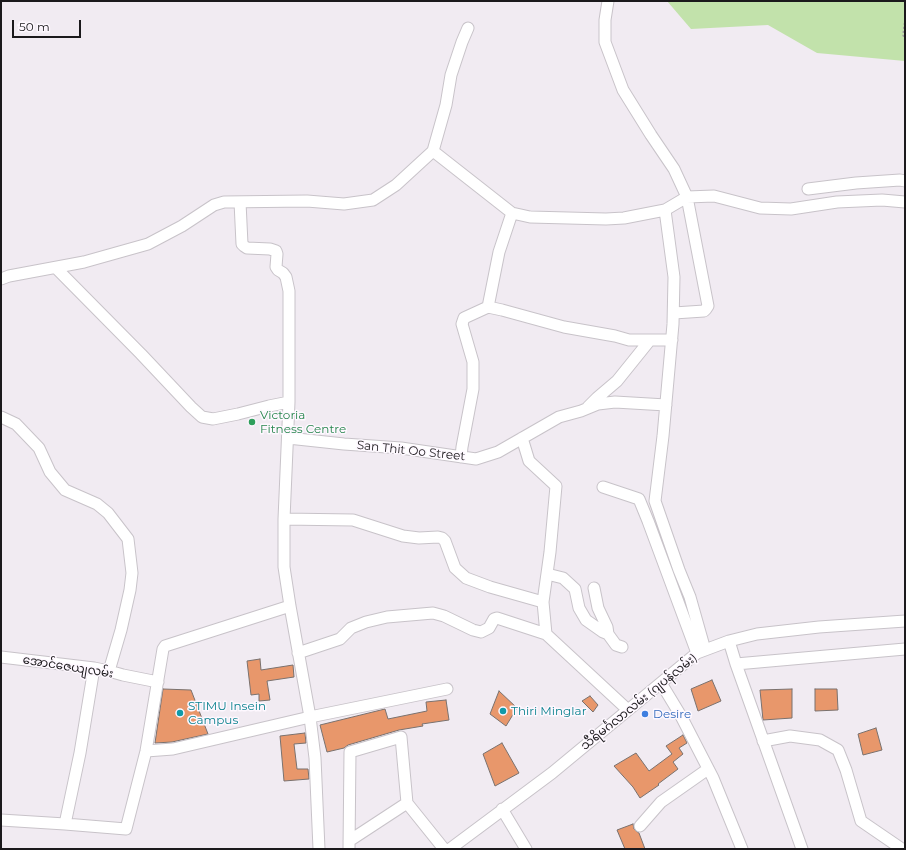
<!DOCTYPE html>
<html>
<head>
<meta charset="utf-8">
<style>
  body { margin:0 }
  #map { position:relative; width:906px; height:850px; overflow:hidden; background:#f1ebf2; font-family:Montserrat,sans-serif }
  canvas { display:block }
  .frame { position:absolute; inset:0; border:2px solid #1b191c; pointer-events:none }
  .scale { position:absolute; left:12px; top:20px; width:69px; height:18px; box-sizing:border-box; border:2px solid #1b191c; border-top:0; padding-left:5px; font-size:12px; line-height:14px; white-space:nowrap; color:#1b191c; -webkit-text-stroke:3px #fef8ff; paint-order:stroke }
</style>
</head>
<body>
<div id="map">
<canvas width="906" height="850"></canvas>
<div class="frame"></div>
<div class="scale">50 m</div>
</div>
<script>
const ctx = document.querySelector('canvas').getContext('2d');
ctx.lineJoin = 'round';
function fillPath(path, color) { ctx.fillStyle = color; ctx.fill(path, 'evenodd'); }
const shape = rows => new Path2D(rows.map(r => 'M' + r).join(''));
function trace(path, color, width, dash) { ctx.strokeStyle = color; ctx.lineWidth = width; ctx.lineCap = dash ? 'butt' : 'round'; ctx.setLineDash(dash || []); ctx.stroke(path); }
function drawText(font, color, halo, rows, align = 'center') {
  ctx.font = font + ' Montserrat,"Noto Sans Myanmar",sans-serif'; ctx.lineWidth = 3; ctx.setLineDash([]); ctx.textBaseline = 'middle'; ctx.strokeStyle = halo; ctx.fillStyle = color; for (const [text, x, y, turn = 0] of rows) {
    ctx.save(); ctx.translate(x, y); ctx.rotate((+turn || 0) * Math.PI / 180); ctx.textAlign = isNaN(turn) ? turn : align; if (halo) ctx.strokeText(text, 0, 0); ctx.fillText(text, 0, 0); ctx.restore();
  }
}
const green = shape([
  [667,1,905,1,905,61,817,53,768,25,691,29]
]);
const building = shape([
  [260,659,261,670,293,665,294,677,267,681,270,700,259,701,259,694,251,695,247,661,260,659],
  [712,680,721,701,698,711,691,689,712,680],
  [163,689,191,690,208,734,172,742,155,743,163,689],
  [792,689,792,718,763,720,760,690,792,689],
  [815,689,837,689,838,710,815,711,815,689],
  [499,691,517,708,506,726,490,714,499,691],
  [590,696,598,705,593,712,582,701,590,696],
  [446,700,449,720,422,724,423,726,399,730,348,745,344,748,327,752,320,725,385,709,388,719,427,711,426,702,446,700],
  [876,728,882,750,863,755,858,734,876,728],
  [305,733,306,743,294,744,297,769,308,769,309,779,284,781,280,736,305,733],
  [683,735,687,743,679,748,683,754,673,762,678,769,658,784,659,785,640,798,633,787,614,766,636,753,649,771,672,754,666,746,683,735],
  [502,743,519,773,495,786,483,754,502,743],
  [633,824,634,829,636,831,639,833,645,849,625,849,617,830,633,824]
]);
const path = shape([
  [905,19,903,35,905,40]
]);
const minor = shape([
  [608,1,605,20,605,42,623,90,651,135,674,169,687,197,665,210,674,277,673,324,663,436,655,501,679,570,690,597,705,650],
  [433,151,512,213,530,217,606,219,624,218,665,210],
  [808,189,856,183,900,180,905,181],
  [240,202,242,244,244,246,247,248,270,249,276,251,277,254,276,267,278,270,283,273,286,277,289,291,289,402,284,519,284,567,290,606,310,717,315,758,319,849],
  [56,268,141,354,191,407,202,417,213,419,238,414,269,406,289,402],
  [1,279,9,276,84,262,148,244,182,226,214,205,224,202,307,201,344,204,373,200,396,185,433,151,446,105,451,75,462,42,468,28],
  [488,307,499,252,512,213],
  [674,313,704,311,706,309,708,306,687,197,714,196,760,208,791,209,837,202,882,200,905,202],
  [588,407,597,398,617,381,650,340],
  [1,417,16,424,39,448,50,472,65,490,97,504,108,513,128,539,132,573,130,590,121,630,109,671],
  [288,438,344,444,401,448,476,459,498,452,559,417,581,411,598,404,615,402,666,405],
  [522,438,529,461,556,486,550,552,543,602],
  [461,457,462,447,473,389,473,362,462,324,464,318,488,307,502,310,564,327,615,336,629,340,672,340],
  [603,487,639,499,648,521,697,653],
  [284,519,353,520,403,536,419,538,438,537,442,538,445,541,455,568,466,578,490,587,543,602,546,634],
  [547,574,563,578,575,589,579,608,586,620,603,632,608,634,616,645,622,647],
  [594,588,598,608,607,627,608,634],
  [729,641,736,664,802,849],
  [298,653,340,639,351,628,366,622,387,617,433,613,444,616,473,630,481,632,489,628,494,619,497,618,546,634,628,710],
  [1,657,94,668,109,671,123,675,158,682],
  [736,664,905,649],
  [94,668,80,753,65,824,126,829,146,751,163,649,165,646,290,606],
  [661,683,681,716,713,778,742,849],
  [763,741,790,736,820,740,838,750,846,770,861,821,902,849],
  [146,751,173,749,310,717,447,689],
  [502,809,526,849],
  [1,820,65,824],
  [640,826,661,802,708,769],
  [349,841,407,803],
  [349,849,350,752,401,737,407,803,444,849],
  [450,849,552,773,697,653,729,641,757,634,819,627,905,621]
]);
const markers = [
  [252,422,4,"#2e9e5b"],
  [503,711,4,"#0f9aa8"],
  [180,713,4,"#0f9aa8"],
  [645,714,4,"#3f7fe0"]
];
const leisureNames = [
  ["Victoria",260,415],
  ["Fitness Centre",260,429]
];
const streetNames = [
  ["San Thit Oo Street",411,451,6],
  ["အောင်ဇေယျလမ်း",68,667,9],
  ["သီရိမင်္ဂလာလမ်း (ဂျပန်လမ်း)",639,702,-39]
];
const cultureNames = [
  ["STIMU Insein",188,706],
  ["Campus",188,720],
  ["Thiri Minglar",511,711]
];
const shopNames = [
  ["Desire",653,714]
];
fillPath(green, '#c2e2ab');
fillPath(building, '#e8976b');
trace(building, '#79716e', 1);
trace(minor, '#c8c3c9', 13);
trace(path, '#9c989d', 1.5, [2, 2]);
trace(minor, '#fff', 11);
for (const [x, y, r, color] of markers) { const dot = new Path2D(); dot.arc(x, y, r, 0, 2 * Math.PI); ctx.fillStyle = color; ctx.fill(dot); trace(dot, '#fef8ff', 1.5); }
drawText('12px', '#27864d', '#fef8ff', leisureNames, 'left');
drawText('12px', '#1b191c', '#fef8ff', streetNames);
drawText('12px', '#0d838f', '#fef8ff', cultureNames, 'left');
drawText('12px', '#366cbe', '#fef8ff', shopNames, 'left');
</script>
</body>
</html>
